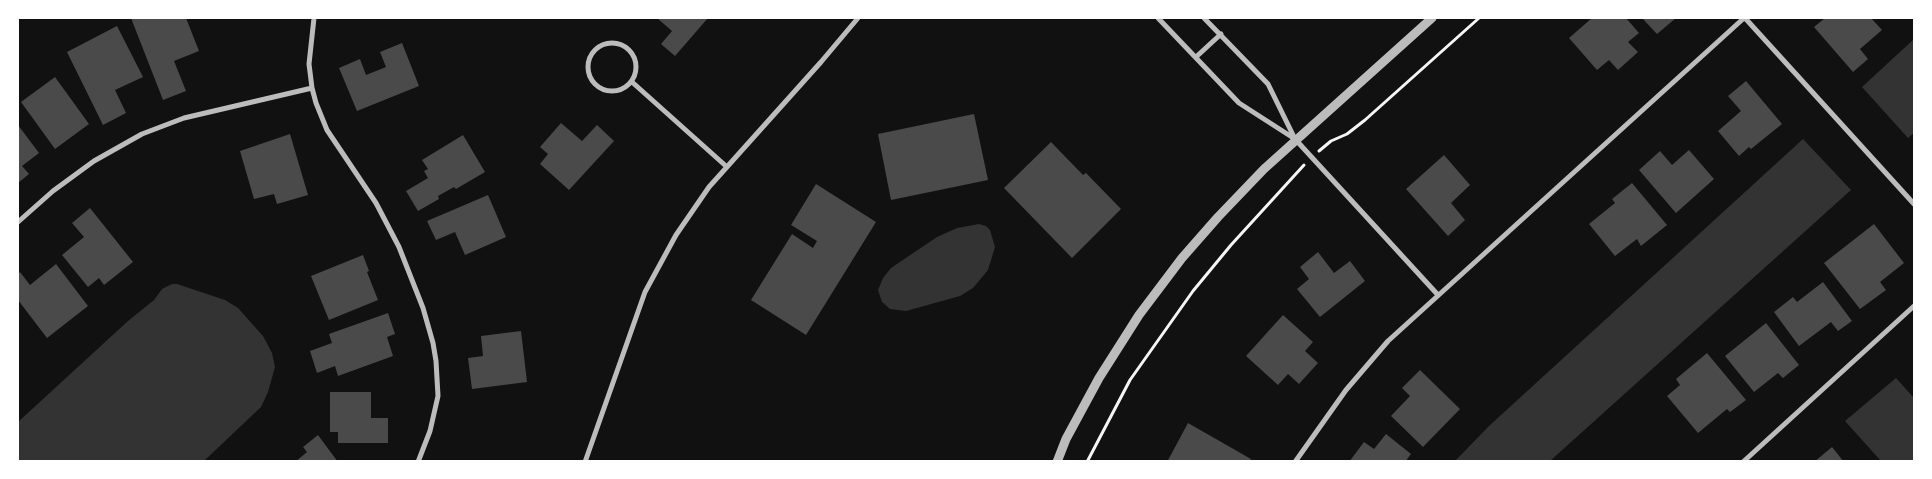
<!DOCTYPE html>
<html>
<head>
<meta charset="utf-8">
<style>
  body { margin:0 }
  #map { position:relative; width:1932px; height:479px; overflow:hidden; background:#111; font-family:"Alegreya Sans",sans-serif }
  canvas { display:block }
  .frame { position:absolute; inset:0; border:19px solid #fff; pointer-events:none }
</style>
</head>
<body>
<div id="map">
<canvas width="1932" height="479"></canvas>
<div class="frame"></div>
</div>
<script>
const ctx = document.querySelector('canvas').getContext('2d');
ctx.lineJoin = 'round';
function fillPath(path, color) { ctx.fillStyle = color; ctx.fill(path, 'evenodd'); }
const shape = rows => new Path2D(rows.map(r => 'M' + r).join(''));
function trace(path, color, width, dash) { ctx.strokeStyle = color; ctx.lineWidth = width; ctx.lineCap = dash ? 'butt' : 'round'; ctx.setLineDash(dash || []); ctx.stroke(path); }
const water = shape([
  [1914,39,1914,133,1908,138,1862,87],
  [1803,139,1851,190,1550,461,1455,461,1489,426],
  [979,224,986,226,990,230,995,247,988,270,973,288,960,296,906,311,890,309,882,302,878,290,883,278,891,268,937,237,957,228],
  [172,284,177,284,225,300,238,308,263,336,272,353,275,367,268,392,261,407,204,461,18,461,18,422,128,321,154,300,162,289],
  [1896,378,1914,398,1914,461,1881,461,1845,421]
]);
const building = shape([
  [131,18,186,18,199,51,174,61,186,91,163,100],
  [657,18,708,18,675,56,661,44,672,31],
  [1592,18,1626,18,1639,33,1628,42,1638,52,1618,70,1609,60,1597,70,1569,38],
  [1642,18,1676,18,1657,34],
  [1825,18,1871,18,1882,30,1860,49,1868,59,1853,72,1814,27],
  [117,26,143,77,115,90,126,113,103,125,67,52],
  [402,43,419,86,357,111,339,68,360,59,366,75,386,67,380,52],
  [55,77,89,124,55,149,21,102],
  [1746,81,1782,124,1751,149,1749,147,1739,156,1718,131,1741,111,1728,96],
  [974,114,988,180,891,200,878,134],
  [561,123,582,141,597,125,614,141,569,190,540,164,548,154,540,147],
  [18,125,39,153,22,166,29,174,18,183],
  [290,134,308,195,277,204,274,194,254,199,240,151],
  [463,135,485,172,456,189,454,187,438,196,439,199,418,211,406,191,428,178,424,171,428,169,422,160],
  [1051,142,1083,175,1086,173,1121,209,1072,258,1004,188],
  [1689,150,1714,179,1676,213,1639,170,1660,151,1672,165],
  [1444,155,1470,185,1451,203,1465,220,1448,236,1406,189],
  [1632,183,1667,225,1641,246,1637,239,1615,256,1589,224,1615,203,1612,199],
  [816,184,876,222,806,335,751,300,792,234,813,248,817,241,791,225],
  [488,195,506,237,465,255,455,232,436,240,427,221],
  [90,208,133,262,104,285,99,278,88,287,62,255,84,237,72,223],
  [1874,224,1904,263,1880,282,1886,290,1860,309,1824,263],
  [1318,252,1334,273,1350,261,1365,281,1320,317,1297,289,1309,279,1300,267],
  [363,255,369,271,367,272,378,300,329,320,311,276],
  [56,264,88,306,47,338,18,300,18,274,20,272,30,285],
  [1823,282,1852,321,1838,331,1831,322,1799,346,1774,312,1793,297,1797,302],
  [388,313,395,334,387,337,393,356,338,376,335,366,317,373,310,351,332,343,329,334],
  [1283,315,1313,342,1305,351,1318,363,1299,384,1288,374,1278,385,1246,356],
  [1766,323,1799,365,1783,378,1778,373,1754,392,1725,356],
  [521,331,527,382,472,389,468,358,483,356,481,336],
  [1707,353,1746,400,1730,412,1727,409,1698,433,1667,396,1680,385,1676,379],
  [1420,370,1460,409,1423,447,1391,416,1410,396,1402,388],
  [330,392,371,392,371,418,388,418,388,443,338,443,338,432,330,432],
  [1188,423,1251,459,1250,462,1167,462],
  [1386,434,1411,454,1405,462,1349,462,1364,442,1374,449],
  [318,435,338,462,295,462,307,452,303,447],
  [1832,447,1844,462,1814,462]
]);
const path = shape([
  [1319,151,1331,141,1347,134,1365,120,1479,18],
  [1087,462,1130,380,1193,291,1231,245,1304,165]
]);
const minor = shape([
  [314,18,309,64,312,88,316,103,327,130,376,203,399,247,423,308,433,343,436,361,438,396,430,431,418,462],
  [1158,18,1239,103,1295,139,1438,295],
  [1204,18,1268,84,1295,139],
  [1745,18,1914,204],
  '588 67a24 24 0 1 1 48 0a24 24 0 1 1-48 0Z',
  [1196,57,1221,34],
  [632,82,727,167],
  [18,222,53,191,94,161,142,134,184,118,312,88],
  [585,462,645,292,676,235,709,187,821,62,858,18],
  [1295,462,1346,390,1388,341,1744,18],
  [1743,462,1914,306]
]);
const tertiary = shape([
  [1057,462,1066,439,1099,378,1139,315,1182,258,1218,217,1264,169,1432,18]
]);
fillPath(water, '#333');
fillPath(building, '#4a4a4a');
trace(path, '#f5f5f5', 3);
trace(minor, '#bcbcbc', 5);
trace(tertiary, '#bcbcbc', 9);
</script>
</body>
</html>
